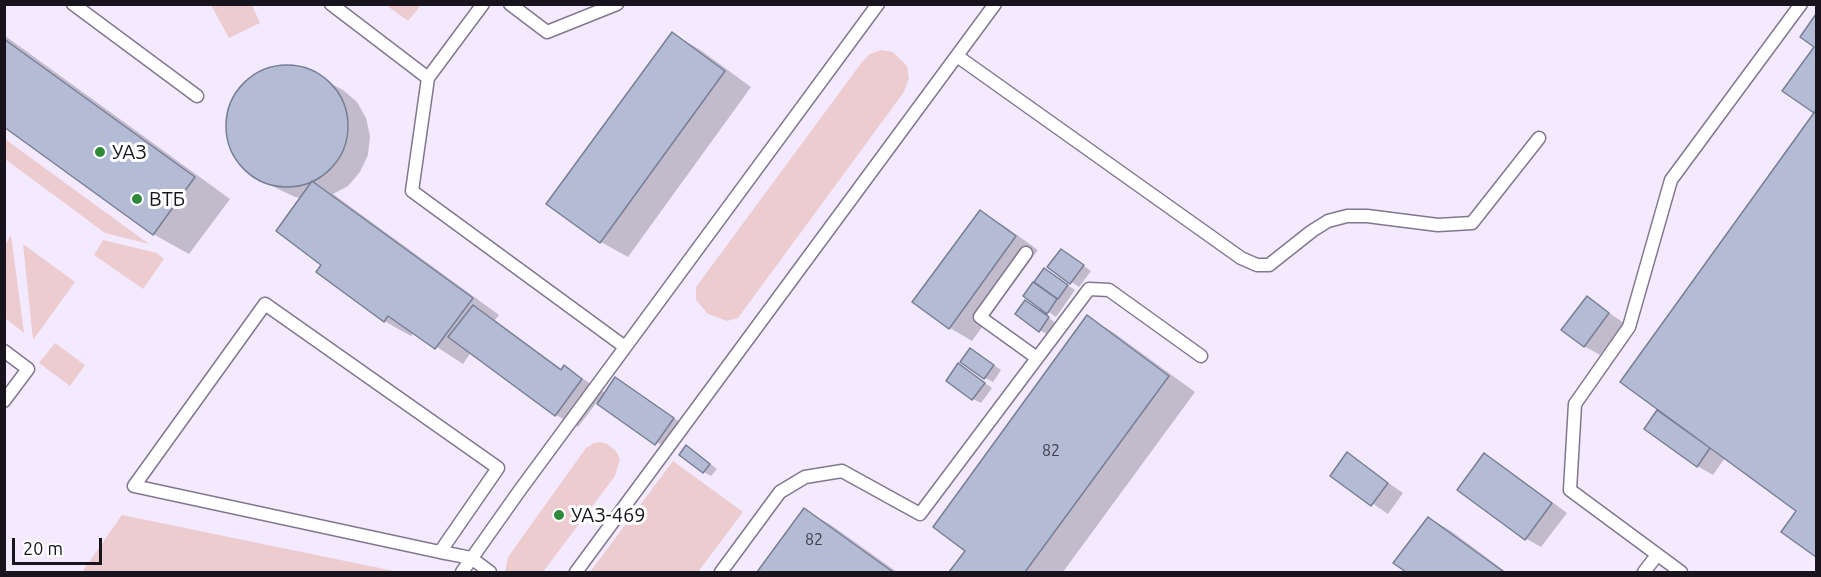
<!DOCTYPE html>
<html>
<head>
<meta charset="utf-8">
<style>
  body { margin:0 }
  #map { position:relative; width:1821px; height:577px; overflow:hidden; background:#f3eaff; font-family:Ubuntu,sans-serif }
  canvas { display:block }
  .frame { position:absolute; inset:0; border:6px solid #18141d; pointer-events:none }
  .scale { position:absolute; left:12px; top:538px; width:90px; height:27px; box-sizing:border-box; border:3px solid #18141d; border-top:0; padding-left:8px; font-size:18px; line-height:21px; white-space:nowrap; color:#18141d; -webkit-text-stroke:4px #fff; paint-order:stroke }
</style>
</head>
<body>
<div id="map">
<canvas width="1821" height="577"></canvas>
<div class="frame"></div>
<div class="scale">20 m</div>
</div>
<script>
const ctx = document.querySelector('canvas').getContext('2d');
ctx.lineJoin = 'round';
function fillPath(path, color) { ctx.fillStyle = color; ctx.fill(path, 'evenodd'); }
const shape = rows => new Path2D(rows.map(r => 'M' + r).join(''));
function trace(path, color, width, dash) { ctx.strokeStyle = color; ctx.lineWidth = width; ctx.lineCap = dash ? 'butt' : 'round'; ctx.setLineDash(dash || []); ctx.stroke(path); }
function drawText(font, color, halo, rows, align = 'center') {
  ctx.font = font + ' Ubuntu,sans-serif'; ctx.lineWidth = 6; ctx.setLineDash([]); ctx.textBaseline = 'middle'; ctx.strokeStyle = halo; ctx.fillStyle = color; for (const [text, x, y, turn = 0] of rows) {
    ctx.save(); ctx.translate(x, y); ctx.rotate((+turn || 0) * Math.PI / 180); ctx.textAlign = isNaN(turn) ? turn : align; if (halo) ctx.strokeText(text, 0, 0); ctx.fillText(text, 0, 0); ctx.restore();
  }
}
const green = shape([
  [211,5,252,5,260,23,229,38],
  [386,5,421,5,408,21],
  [881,50,893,52,907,66,909,78,904,92,738,318,727,321,708,314,696,300,696,287,862,62,870,54],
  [5,139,149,244,105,233,5,159],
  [11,235,24,333,5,318,5,245],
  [103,240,157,253,164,259,143,289,94,255],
  [23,244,75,282,33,340],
  [55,343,85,365,70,386,39,363],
  [600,442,607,444,616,451,620,459,615,476,543,572,505,572,508,557,586,448,594,443],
  [673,461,743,512,698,572,590,572],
  [122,515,399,572,82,572]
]);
const shadow = shape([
  [1816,16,1816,556,1783,531,1798,511,1725,458,1713,475,1697,466,1664,415,1665,413,1622,382,1816,113,1785,90,1816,47,1802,37],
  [672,34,699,49,751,87,628,257,601,242],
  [4,35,230,199,189,254,153,234,4,126],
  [280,66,300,68,343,90,357,102,366,118,370,136,368,155,360,172,348,186,333,194,499,315,495,320,563,370,565,367,611,397,616,379,689,428,672,452,597,402,578,427,556,415,471,352,463,364,414,332,411,336,384,321,323,264,302,198,295,197,276,188,253,175,238,160,229,142,227,121,232,102,243,85,260,72],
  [980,212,1003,225,1038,250,972,341,950,328,914,302],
  [1069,255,1091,271,1079,287,1049,267],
  [1045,270,1075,290,1056,317,1025,296],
  [1587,298,1624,323,1600,355,1584,346],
  [1033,307,1056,323,1048,335,1040,330],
  [1088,317,1114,333,1195,392,1063,572,951,572,967,550],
  [978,354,1001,370,993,382,985,378],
  [967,370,992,388,981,403,973,399],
  [694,451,717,469,711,476,704,472],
  [1347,454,1403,493,1388,514,1332,476],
  [1484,455,1500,464,1567,513,1541,547,1525,538],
  [804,510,831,525,897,572,758,572],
  [1429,518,1451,531,1506,572,1408,572,1396,563]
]);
const building = shape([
  [1816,14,1816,110,1814,113,1782,91,1814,47,1800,37,1816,14],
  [672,32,725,71,600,243,546,204,672,32],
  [4,39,195,177,153,235,4,127,4,39],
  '226 126a61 61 0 1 1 122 0a61 61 0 1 1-122 0Z',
  [1816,110,1816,557,1781,532,1796,511,1620,382,1816,110],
  [312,181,473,298,435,349,388,316,384,322,316,272,321,265,276,231,312,181],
  [980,210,1016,236,949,329,912,302,980,210],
  [1061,249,1084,265,1070,284,1047,267,1061,249],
  [1044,268,1068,285,1058,299,1034,282,1044,268],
  [1033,282,1057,299,1047,314,1023,296,1033,282],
  [1587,296,1609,313,1584,347,1561,330,1587,296],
  [1025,300,1049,317,1039,332,1015,314,1025,300],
  [473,305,561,370,564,365,582,379,555,416,448,337,473,305],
  [1087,315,1169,376,1025,572,949,572,965,551,933,527,1087,315],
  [970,348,994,365,984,379,960,362,970,348],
  [958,363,985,383,972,400,946,381,958,363],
  [615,377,674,418,655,445,597,404,615,377],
  [1657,410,1710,448,1697,467,1644,429,1657,410],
  [686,445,710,464,703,473,679,455,686,445],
  [1347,452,1388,483,1371,506,1330,476,1347,452],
  [1484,453,1552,503,1525,540,1457,490,1484,453],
  [804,508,893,572,757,572,804,508],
  [1428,517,1504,572,1406,572,1393,563,1428,517]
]);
const service = shape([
  [73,4,197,96],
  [331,4,428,78,483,4],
  [510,4,547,32,617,4],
  [957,56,1241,258,1257,265,1269,265,1312,231,1328,221,1347,216,1367,216,1438,225,1472,223,1539,138],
  [428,78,412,191,625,347],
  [1026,253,980,317,1037,358],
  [4,351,28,369,4,401],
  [440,552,498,468,265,304,134,486,440,552,451,554,471,558,490,572],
  [462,572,520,490,878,4],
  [576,572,995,4],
  [721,572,780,492,805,477,842,471,920,514,1089,289,1109,290,1201,356],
  [1644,572,1657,555],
  [1681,572,1570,490,1575,404,1629,327,1671,180,1801,4]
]);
const markers = [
  [100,152,6,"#2f8a3a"],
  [137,199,6,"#2f8a3a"],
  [559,515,6,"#2f8a3a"]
];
const numberNames = [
  ["82",1051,451],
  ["82",814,540]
];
const poiNames = [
  ["УАЗ",112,152],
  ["ВТБ",149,199],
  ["УАЗ-469",571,515]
];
fillPath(green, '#edccd0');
fillPath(shadow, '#0003');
fillPath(building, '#b4bbd5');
trace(building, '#777e95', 1.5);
trace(service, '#81778e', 15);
trace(service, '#fff', 12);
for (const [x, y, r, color] of markers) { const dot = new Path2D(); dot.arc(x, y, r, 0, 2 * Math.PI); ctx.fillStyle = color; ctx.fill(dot); trace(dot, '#fff', 2); }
drawText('16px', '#3f3e4b', null, numberNames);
drawText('20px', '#18141d', '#fff', poiNames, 'left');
</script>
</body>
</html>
